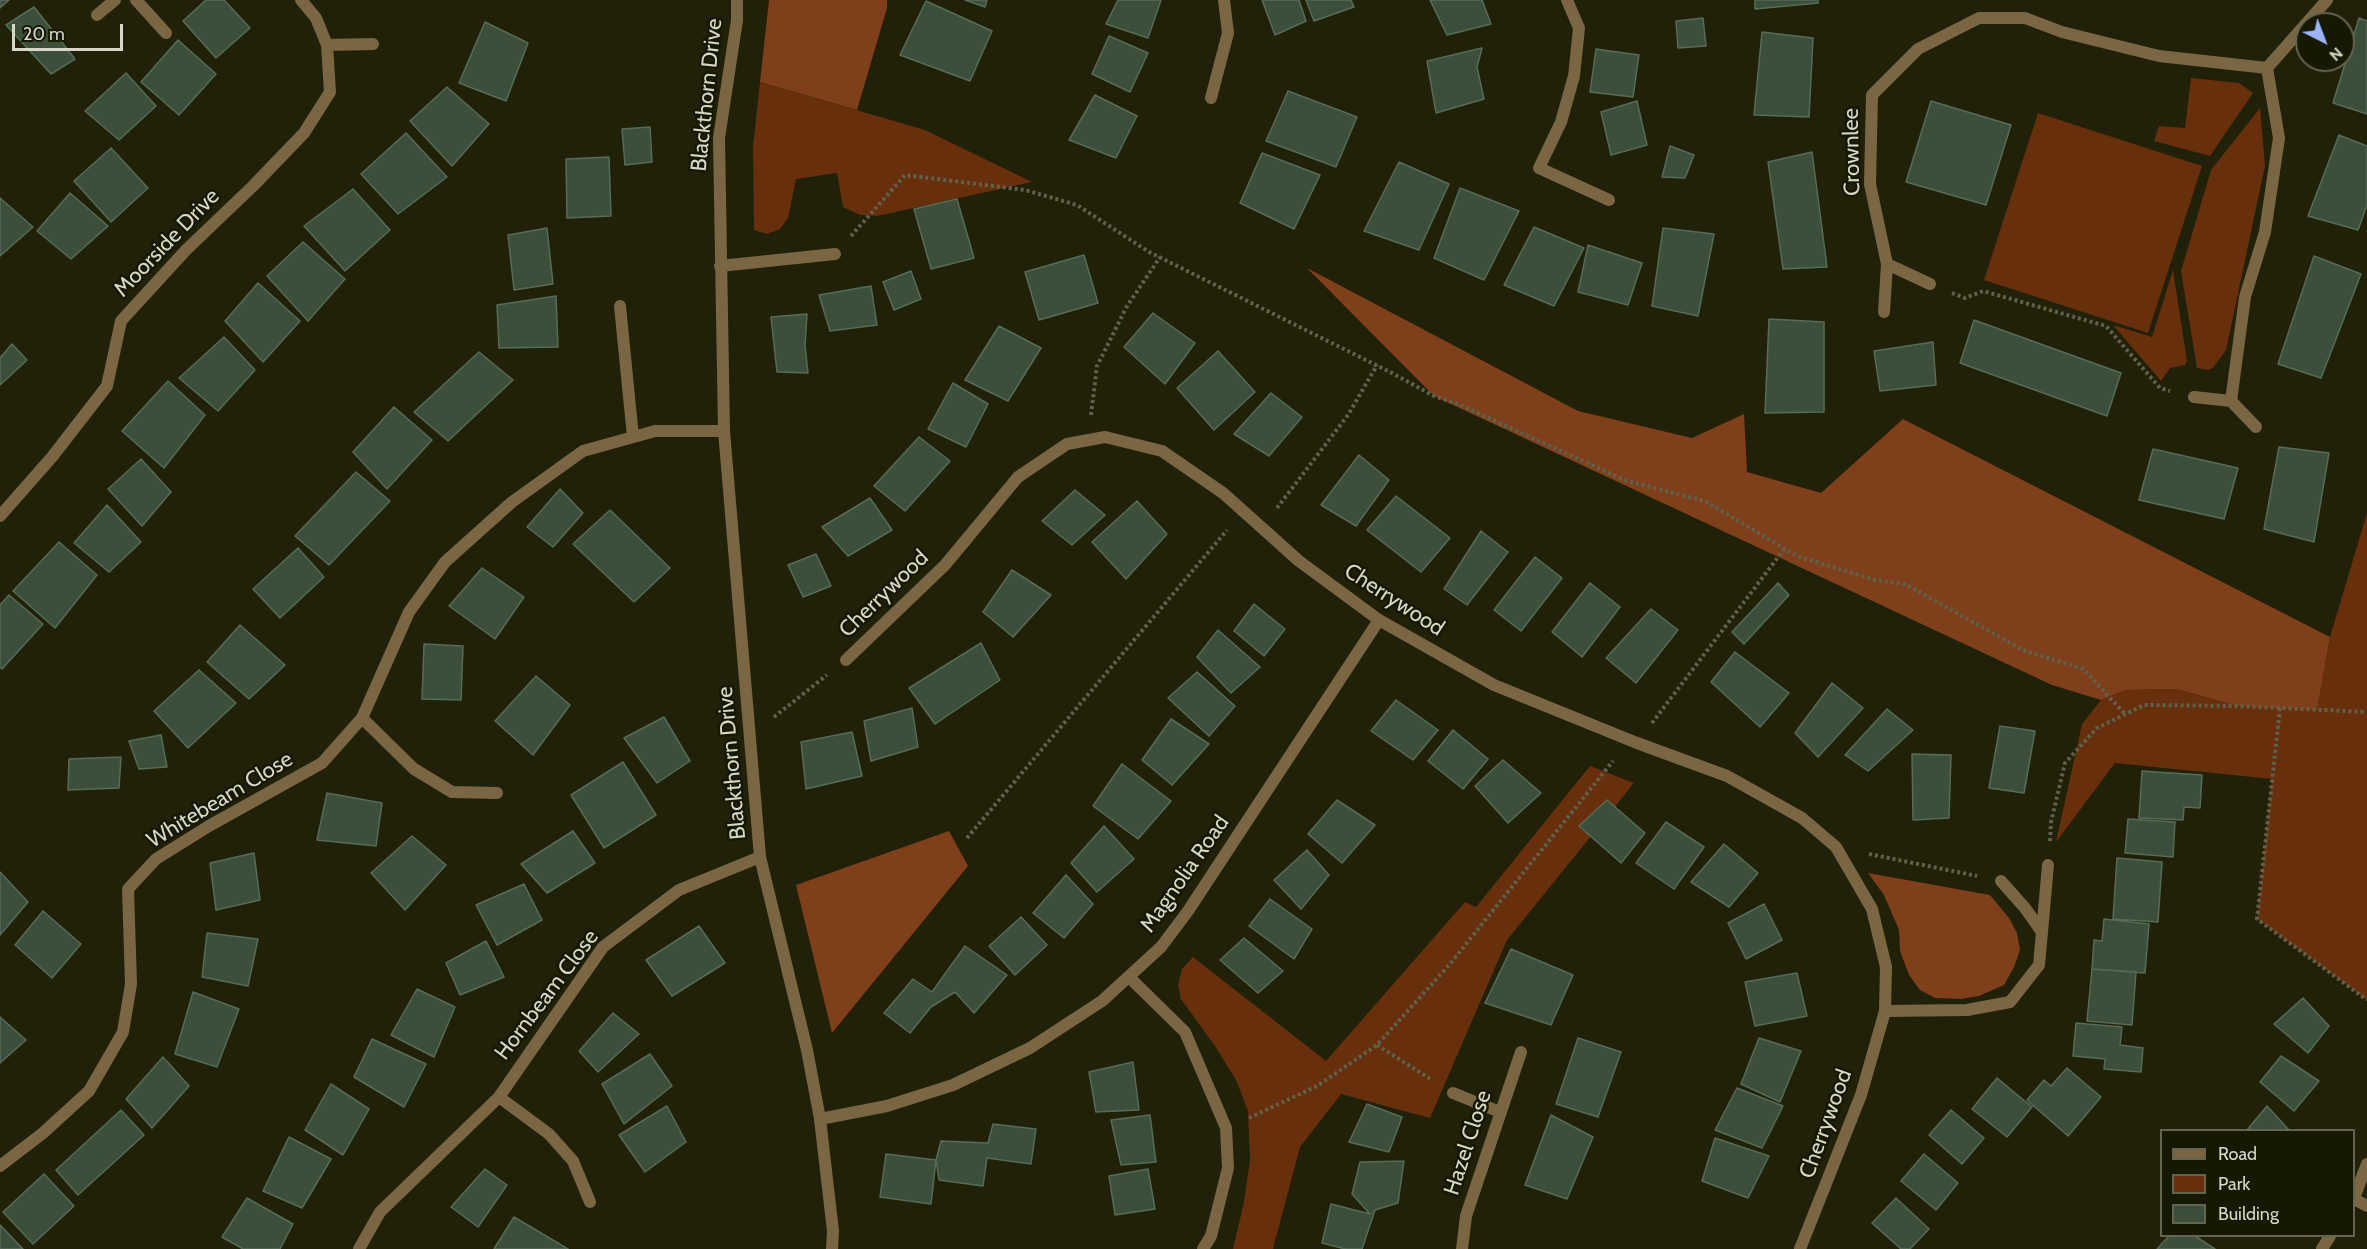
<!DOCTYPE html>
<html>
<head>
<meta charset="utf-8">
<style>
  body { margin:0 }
  #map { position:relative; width:2367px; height:1249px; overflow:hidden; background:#202108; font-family:Cabin,sans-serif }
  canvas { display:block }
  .legend { position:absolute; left:2160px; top:1129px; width:195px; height:108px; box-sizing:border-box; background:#171801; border:2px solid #636451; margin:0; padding:8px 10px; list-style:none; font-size:18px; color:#d6d7c8 }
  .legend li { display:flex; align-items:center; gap:12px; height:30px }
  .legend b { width:30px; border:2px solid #636451 }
  .north { position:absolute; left:2295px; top:12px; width:60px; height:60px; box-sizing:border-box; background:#171801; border:2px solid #636451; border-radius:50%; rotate:138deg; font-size:16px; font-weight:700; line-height:24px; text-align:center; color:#d6d7c8 }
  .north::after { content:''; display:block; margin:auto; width:21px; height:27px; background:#9db4fd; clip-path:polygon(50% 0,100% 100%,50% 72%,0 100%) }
  .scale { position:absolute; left:12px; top:24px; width:111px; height:27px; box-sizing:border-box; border:3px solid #d6d7c8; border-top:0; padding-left:8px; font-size:18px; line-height:21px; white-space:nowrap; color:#d6d7c8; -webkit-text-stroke:4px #171801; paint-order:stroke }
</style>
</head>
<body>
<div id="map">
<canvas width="2367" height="1249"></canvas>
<ul class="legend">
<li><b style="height:8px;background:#7a6643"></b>Road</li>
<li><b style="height:16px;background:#672f0b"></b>Park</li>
<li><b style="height:16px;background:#3b4f3a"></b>Building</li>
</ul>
<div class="north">N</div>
<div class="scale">20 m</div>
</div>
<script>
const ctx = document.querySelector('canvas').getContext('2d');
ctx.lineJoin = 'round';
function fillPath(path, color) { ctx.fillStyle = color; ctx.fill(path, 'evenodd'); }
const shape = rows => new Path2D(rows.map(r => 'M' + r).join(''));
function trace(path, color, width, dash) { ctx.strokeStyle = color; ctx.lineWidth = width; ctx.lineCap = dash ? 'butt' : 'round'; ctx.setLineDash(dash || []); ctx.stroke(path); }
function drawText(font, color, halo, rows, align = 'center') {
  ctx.font = font + ' Cabin,sans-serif'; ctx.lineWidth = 5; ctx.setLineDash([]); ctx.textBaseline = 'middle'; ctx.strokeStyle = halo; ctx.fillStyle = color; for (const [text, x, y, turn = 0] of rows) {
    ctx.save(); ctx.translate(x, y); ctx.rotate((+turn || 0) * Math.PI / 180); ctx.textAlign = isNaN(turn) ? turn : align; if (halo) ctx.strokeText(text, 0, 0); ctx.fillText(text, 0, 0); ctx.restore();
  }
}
const green = shape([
  [2191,78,2239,83,2253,93,2210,156,2154,141,2159,126,2185,128],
  [760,82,925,130,1032,182,877,216,860,215,843,207,837,173,796,179,788,218,780,229,767,234,754,230,753,147],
  [2260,108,2265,166,2226,350,2213,368,2208,370,2197,368,2181,271,2211,170],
  [2038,113,2202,166,2148,333,1984,280],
  [2173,270,2187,361,2185,365,2170,368,2161,381,2113,325,2152,337],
  [2367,513,2367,1000,2257,919,2272,779,2115,763,2056,842,2082,724,2101,700,2126,690,2177,689,2237,706,2317,709,2330,637],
  [1590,766,1634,783,1507,940,1430,1118,1341,1094,1300,1147,1273,1249,1233,1249,1244,1202,1250,1160,1248,1111,1236,1080,1215,1046,1181,999,1178,986,1182,969,1193,957,1326,1061,1465,902,1476,907]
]);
const forest = shape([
  [769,0,887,0,887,8,857,110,760,82],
  [1307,268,1578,411,1692,438,1744,414,1747,472,1821,493,1903,419,2330,637,2317,710,2237,706,2177,689,2126,690,2101,700,2052,685,1434,396],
  [949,831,968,866,832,1033,796,885],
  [1868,873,1990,895,2009,918,2017,933,2020,950,2014,967,2004,985,1979,996,1961,999,1935,998,1920,990,1909,975,1900,951,1899,930,1884,895]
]);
const building = shape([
  [0,0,9,0,0,8,0,0],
  [206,0,224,0,250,28,216,58,183,21,206,0],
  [965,0,987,0,985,7,965,0],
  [1118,0,1161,0,1148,38,1106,24,1118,0],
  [1262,0,1299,0,1306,21,1275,35,1262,0],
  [1306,0,1351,0,1354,7,1314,21,1306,0],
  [1430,0,1482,0,1491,24,1447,35,1430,0],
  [1755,0,1818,0,1818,3,1755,9,1755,0],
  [926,1,992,31,970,81,900,55,926,1],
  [34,7,75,59,51,74,6,25,34,7],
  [1703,18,1706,46,1678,48,1676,21,1703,18],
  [2359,18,2367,21,2367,114,2333,103,2359,18],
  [485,22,528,43,506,101,459,83,485,22],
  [1762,32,1813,38,1809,117,1754,115,1762,32],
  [1109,36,1148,53,1130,92,1092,74,1109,36],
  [178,40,216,74,179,115,141,82,178,40],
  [1482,48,1477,67,1484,99,1436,113,1427,61,1482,48],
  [1596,49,1639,55,1633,97,1590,92,1596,49],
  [126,73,156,106,119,140,85,111,126,73],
  [447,87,489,124,452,166,410,121,447,87],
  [1288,91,1357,117,1336,167,1266,141,1288,91],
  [1095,95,1137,116,1116,158,1069,140,1095,95],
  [1637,101,1647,145,1611,155,1601,112,1637,101],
  [1931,101,2011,125,1986,205,1906,182,1931,101],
  [650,127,652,162,625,165,622,129,650,127],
  [406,133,447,177,398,214,361,174,406,133],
  [2339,135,2367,146,2367,205,2358,230,2308,216,2339,135],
  [1670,146,1694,155,1685,178,1662,177,1670,146],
  [111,148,148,188,111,222,74,181,111,148],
  [1812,152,1827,267,1783,269,1768,162,1812,152],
  [1262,153,1320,175,1294,229,1240,203,1262,153],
  [609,157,611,216,567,218,566,159,609,157],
  [1399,162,1449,184,1419,250,1364,231,1399,162],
  [1460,188,1519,211,1484,280,1434,258,1460,188],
  [353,189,390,230,345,271,304,226,353,189],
  [70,193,108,226,71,259,37,231,70,193],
  [0,198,33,227,0,256,0,198],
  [957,199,974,258,931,269,914,209,957,199],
  [1534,227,1584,248,1554,306,1504,285,1534,227],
  [547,228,553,284,514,290,508,235,547,228],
  [1663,228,1714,234,1698,316,1652,306,1663,228],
  [303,242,345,279,308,321,267,276,303,242],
  [1588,245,1642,263,1628,305,1578,292,1588,245],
  [1084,255,1098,303,1039,320,1025,272,1084,255],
  [2314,256,2361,274,2321,378,2278,364,2314,256],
  [911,271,921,299,894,310,883,282,911,271],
  [258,283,300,321,263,362,225,321,258,283],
  [871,286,877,325,830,331,819,295,871,286],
  [556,296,558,347,499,348,497,305,556,296],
  [1153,313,1195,343,1165,384,1124,347,1153,313],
  [807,314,805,346,808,373,777,372,771,317,807,314],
  [1769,319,1824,322,1824,412,1765,413,1769,319],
  [1974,320,2121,373,2107,416,1960,363,1974,320],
  [999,326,1041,348,1008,401,965,380,999,326],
  [224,337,255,370,218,411,179,378,224,337],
  [1933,342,1936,385,1880,391,1874,351,1933,342],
  [12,344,27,360,0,385,0,358,12,344],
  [1218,351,1255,392,1214,430,1177,388,1218,351],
  [479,352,513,380,448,441,414,412,479,352],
  [168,381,205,415,164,468,122,431,168,381],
  [953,383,988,404,966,447,928,429,953,383],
  [1271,393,1302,417,1269,456,1234,434,1271,393],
  [394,407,432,440,387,489,353,452,394,407],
  [919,437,950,461,905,511,874,486,919,437],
  [2279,447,2329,453,2314,542,2264,529,2279,447],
  [2153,449,2238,468,2224,519,2139,500,2153,449],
  [1359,455,1389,480,1356,526,1321,505,1359,455],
  [141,459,171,492,142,526,108,489,141,459],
  [356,472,390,501,329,565,295,536,356,472],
  [560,489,583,513,553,547,527,527,560,489],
  [1075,490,1105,515,1072,545,1042,521,1075,490],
  [1396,496,1450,538,1421,572,1367,530,1396,496],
  [870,498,892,530,848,556,822,527,870,498],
  [1137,501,1167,534,1126,579,1092,542,1137,501],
  [107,505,141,542,109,572,74,543,107,505],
  [610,510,670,568,634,602,573,544,610,510],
  [1481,531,1508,552,1467,605,1444,589,1481,531],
  [59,542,97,575,55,628,13,591,59,542],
  [298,548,324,577,280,618,253,589,298,548],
  [816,554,831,586,803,597,788,565,816,554],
  [1535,557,1562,578,1521,631,1494,610,1535,557],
  [482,568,524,597,495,639,449,606,482,568],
  [1012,570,1051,595,1013,637,983,612,1012,570],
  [1590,583,1620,607,1582,657,1552,632,1590,583],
  [1778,583,1789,595,1744,644,1732,632,1778,583],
  [9,595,43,624,2,669,0,667,0,605,9,595],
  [1254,604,1285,629,1264,656,1234,631,1254,604],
  [1651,609,1678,630,1636,683,1606,658,1651,609],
  [240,625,285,665,249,699,207,662,240,625],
  [1218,630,1260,667,1231,693,1197,657,1218,630],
  [981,643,1000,680,935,724,909,688,981,643],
  [424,644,463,646,461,700,422,699,424,644],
  [1735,652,1789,693,1760,727,1711,682,1735,652],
  [199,670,236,703,188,748,154,711,199,670],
  [1197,672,1235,706,1209,736,1168,698,1197,672],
  [536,676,570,705,533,755,495,721,536,676],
  [1832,683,1863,708,1818,757,1795,733,1832,683],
  [1396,700,1438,730,1413,760,1371,731,1396,700],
  [912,708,918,747,871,761,864,721,912,708],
  [1887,709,1913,730,1868,771,1845,755,1887,709],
  [664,717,690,761,657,783,624,738,664,717],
  [1171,719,1209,744,1172,785,1142,760,1171,719],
  [2000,726,2035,731,2024,793,1989,788,2000,726],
  [1453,730,1488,759,1463,789,1428,761,1453,730],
  [852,732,862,776,806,789,801,742,852,732],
  [161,735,167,767,139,769,129,741,161,735],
  [1912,754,1951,755,1949,818,1913,820,1912,754],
  [121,757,119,788,68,790,69,759,121,757],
  [1503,760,1541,793,1508,823,1475,786,1503,760],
  [623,762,656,815,604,848,571,795,623,762],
  [1122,764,1171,801,1138,839,1093,806,1122,764],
  [2142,771,2202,775,2200,808,2184,807,2183,820,2139,818,2142,771],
  [327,793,382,803,376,846,317,840,327,793],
  [1337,800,1375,825,1342,863,1308,834,1337,800],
  [1607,800,1645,833,1621,863,1579,826,1607,800],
  [2128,819,2175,822,2173,857,2125,853,2128,819],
  [1666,822,1704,847,1674,889,1636,863,1666,822],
  [1104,826,1134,859,1097,892,1071,863,1104,826],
  [573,831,595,863,547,893,521,864,573,831],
  [412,836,446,865,405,910,371,873,412,836],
  [1724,844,1758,873,1729,907,1691,882,1724,844],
  [1307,850,1329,875,1301,909,1274,880,1307,850],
  [254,853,260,900,216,910,210,863,254,853],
  [2117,858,2162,862,2158,922,2113,919,2117,858],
  [0,872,28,902,0,935,0,872],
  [1066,875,1093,904,1064,938,1033,913,1066,875],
  [524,884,542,920,497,945,476,905,524,884],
  [1270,899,1312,929,1294,959,1249,926,1270,899],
  [1764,904,1782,940,1746,959,1728,923,1764,904],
  [43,911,81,944,52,978,15,945,43,911],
  [1021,917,1047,945,1015,975,989,946,1021,917],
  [2104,919,2149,924,2145,973,2092,969,2094,940,2102,941,2104,919],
  [699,926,725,963,672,996,646,960,699,926],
  [207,933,258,939,248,986,202,977,207,933],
  [1244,938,1283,971,1258,993,1220,960,1244,938],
  [486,941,504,977,460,995,446,963,486,941],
  [965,946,1007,975,974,1013,955,992,931,1007,910,1033,884,1013,913,979,932,992,965,946],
  [1511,949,1573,975,1551,1025,1485,1003,1511,949],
  [2092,969,2136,972,2132,1025,2087,1021,2092,969],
  [1797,973,1807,1016,1755,1026,1745,982,1797,973],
  [417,989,455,1007,434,1057,391,1035,417,989],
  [193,992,239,1009,217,1067,175,1054,193,992],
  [2303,998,2329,1026,2308,1053,2274,1024,2303,998],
  [613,1013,639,1034,598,1072,579,1051,613,1013],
  [0,1017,26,1040,0,1063,0,1017],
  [2076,1023,2122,1027,2120,1045,2143,1048,2141,1072,2104,1069,2105,1059,2073,1056,2076,1023],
  [1578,1038,1621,1052,1598,1117,1556,1104,1578,1038],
  [1759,1038,1801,1051,1780,1102,1741,1084,1759,1038],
  [372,1039,426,1064,404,1107,354,1077,372,1039],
  [650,1054,672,1086,624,1124,602,1084,650,1054],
  [2281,1056,2319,1081,2294,1111,2260,1082,2281,1056],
  [163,1057,189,1086,152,1128,126,1099,163,1057],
  [1133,1062,1139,1110,1096,1112,1089,1072,1133,1062],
  [2067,1068,2101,1097,2068,1136,2027,1100,2044,1080,2051,1086,2067,1068],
  [1997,1078,2032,1107,2007,1137,1972,1109,1997,1078],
  [331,1084,369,1109,343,1155,305,1130,331,1084],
  [1737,1088,1783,1106,1762,1148,1715,1130,1737,1088],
  [1367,1104,1402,1117,1389,1152,1349,1142,1367,1104],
  [667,1106,686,1142,645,1172,619,1135,667,1106],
  [2267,1106,2289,1130,2247,1130,2267,1106],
  [121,1110,144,1135,78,1195,56,1170,121,1110],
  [1951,1110,1984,1138,1962,1164,1929,1135,1951,1110],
  [1150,1115,1156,1162,1121,1165,1111,1120,1150,1115],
  [1551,1115,1593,1137,1567,1199,1525,1185,1551,1115],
  [993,1124,1036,1129,1031,1164,987,1158,983,1186,939,1180,936,1160,941,1141,988,1143,993,1124],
  [289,1137,331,1159,302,1208,263,1191,289,1137],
  [1715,1138,1769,1156,1748,1198,1702,1181,1715,1138],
  [886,1154,936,1160,931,1204,880,1197,886,1154],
  [1924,1154,1958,1183,1936,1210,1901,1181,1924,1154],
  [1404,1161,1398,1203,1375,1210,1362,1249,1345,1249,1322,1243,1331,1204,1370,1214,1352,1194,1360,1162,1404,1161],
  [485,1169,507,1185,478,1227,451,1207,485,1169],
  [1148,1169,1155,1209,1115,1215,1109,1176,1148,1169],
  [44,1174,74,1206,33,1244,3,1212,44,1174],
  [247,1198,293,1224,280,1249,243,1249,222,1237,247,1198],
  [1896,1198,1929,1229,1910,1249,1901,1249,1872,1223,1896,1198],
  [514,1217,568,1249,494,1249,514,1217],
  [0,1225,23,1249,0,1249,0,1225],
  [2169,1236,2195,1236,2215,1249,2157,1249,2169,1236]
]);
const path = shape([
  [851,236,905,175,1025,190,1077,205,1149,252,1390,372,1434,396,1458,404,1627,481,1705,501,1797,556,1875,580,1905,584,2023,650,2083,669,2125,714],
  [1952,293,1965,298,1983,291,2106,326,2160,388,2170,391],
  [1091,415,1097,366,1126,308,1160,257],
  [1277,508,1348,415,1377,365],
  [2280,708,2257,919,2367,1000],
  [774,717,827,675],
  [1652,723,1785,548],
  [967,838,1227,530],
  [2050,841,2051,822,2065,763,2097,728,2144,705,2237,706,2367,712],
  [1869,854,1977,876],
  [1377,1045,1432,1080],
  [1249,1118,1317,1086,1377,1045,1450,964,1613,761]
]);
const minor = shape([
  [136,0,166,33],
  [1567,0,1579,28,1574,76,1561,122,1539,168,1609,200],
  [97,15,115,0],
  [327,45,373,44],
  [1211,98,1228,33,1224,0],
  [720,266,835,254],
  [1930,284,1887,264,1870,184,1872,95,1918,49,1979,18,2025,18,2062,32,2159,56,2267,68,2327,0],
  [620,306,633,437],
  [1884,312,1887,264],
  [2194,397,2231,401,2245,297,2265,232,2279,138,2267,68],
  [2231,401,2256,427],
  [0,516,52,457,107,386,121,321,186,250,253,186,304,133,330,92,327,45,316,18,301,0],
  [846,660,945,565,1018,477,1067,444,1105,437,1162,451,1223,493,1299,561,1379,620,1494,685,1637,743,1727,776,1802,818,1836,847,1872,909,1886,967,1885,1011,1861,1095,1800,1249],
  [362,718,414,769,452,792,497,793],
  [2042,932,2048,865],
  [1129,977,1185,1032,1226,1128,1228,1168,1211,1236,1203,1249],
  [1885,1011,1967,1010,2010,1002,2039,965,2042,932,2025,908,2001,881],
  [1453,1093,1500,1112],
  [499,1097,549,1134,573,1161,590,1202],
  [820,1119,887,1106,953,1085,1030,1048,1102,1001,1161,947,1188,911,1379,620],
  [0,1166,43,1133,89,1091,123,1032,131,984,128,889,156,859,209,826,322,763,362,718,409,612,445,562,512,502,583,451,655,431,724,431],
  [2354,1198,2367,1164],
  [2354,1199,2367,1206],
  [359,1249,380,1212,499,1097,603,947,679,890,760,857],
  [1462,1249,1466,1216,1521,1052],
  [2322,1249,2330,1236]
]);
const tertiary = shape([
  [737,0,737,20,719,138,724,431,760,857,807,1050,820,1119,833,1231,832,1249]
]);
const streetNames = [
  ["Blackthorn Drive",707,95,-84],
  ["Crownlee",1852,152,-91],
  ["Moorside Drive",167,243,-46],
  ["Cherrywood",884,594,-44],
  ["Cherrywood",1394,600,33],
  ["Blackthorn Drive",732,763,-95],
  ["Whitebeam Close",220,800,-31],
  ["Magnolia Road",1185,874,-55],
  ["Hornbeam Close",547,995,-53],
  ["Cherrywood",1826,1124,-70],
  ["Hazel Close",1468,1143,-72]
];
fillPath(green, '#672f0b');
fillPath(forest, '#7f3f1a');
fillPath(building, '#3b4f3a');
trace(building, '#576c56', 1.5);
trace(path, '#60614c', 4, [3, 3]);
trace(minor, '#7a6643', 12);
trace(tertiary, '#7a6643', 12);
drawText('22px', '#d6d7c8', '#171801', streetNames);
</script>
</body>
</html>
